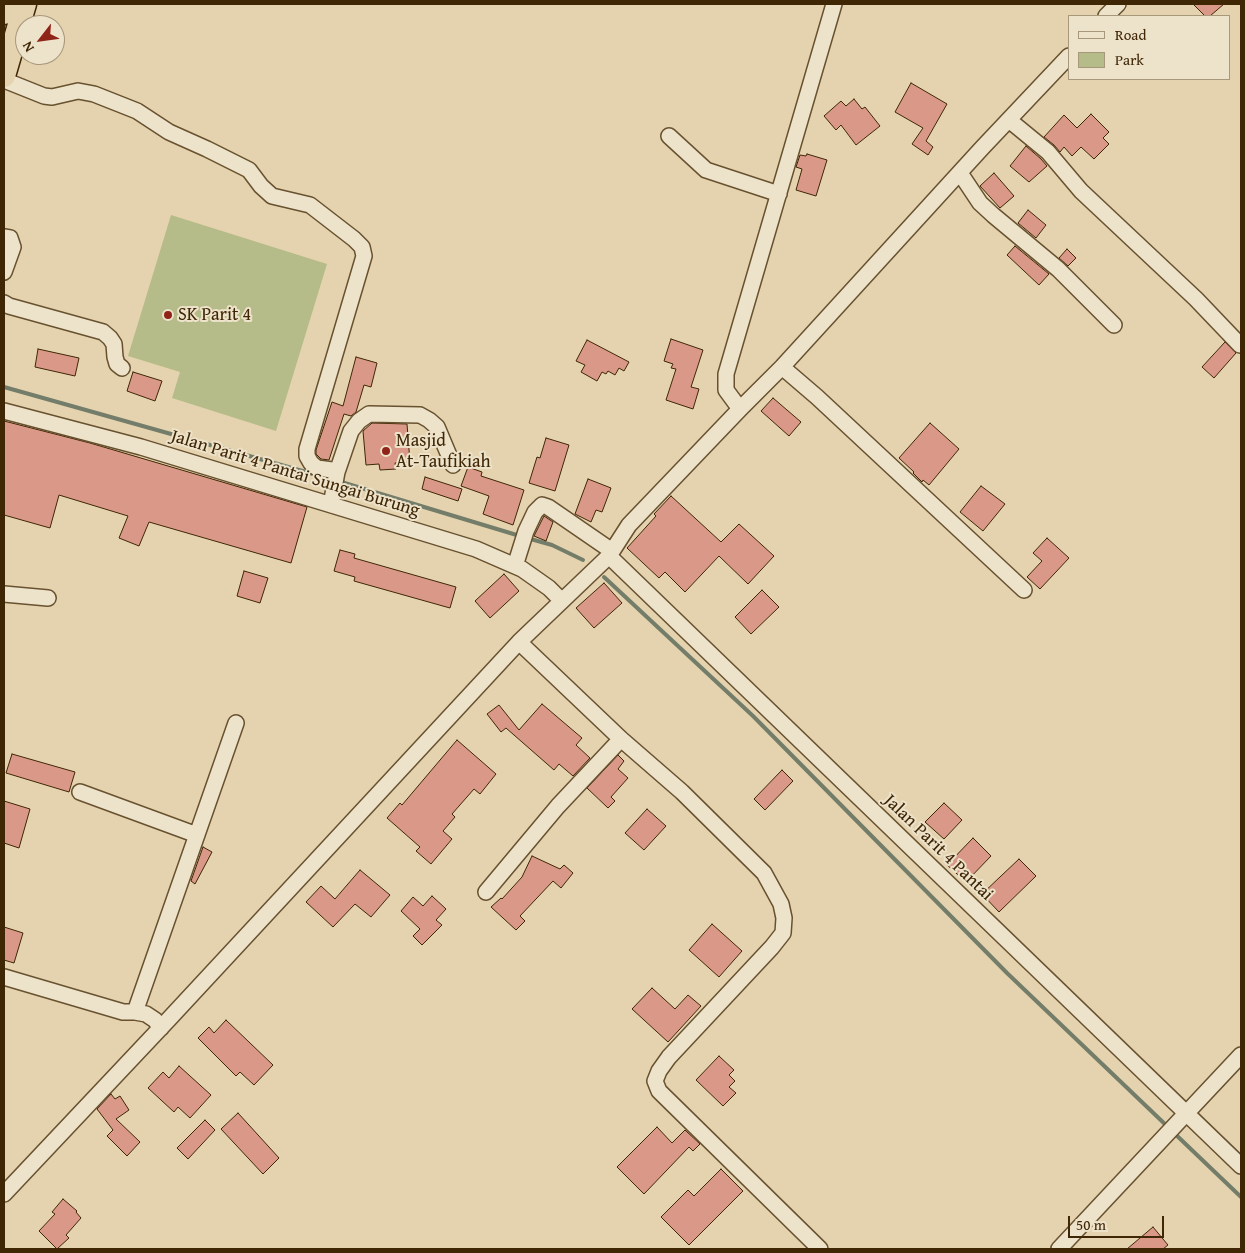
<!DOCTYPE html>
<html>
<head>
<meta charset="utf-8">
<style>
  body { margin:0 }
  #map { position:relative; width:1245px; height:1253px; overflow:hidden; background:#e4d3ae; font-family:"Gentium Book Plus",serif }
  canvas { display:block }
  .frame { position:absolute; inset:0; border:5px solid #3f2605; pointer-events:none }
  .legend { position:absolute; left:1068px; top:15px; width:162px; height:65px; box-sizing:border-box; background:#ede2ca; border:1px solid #a7977b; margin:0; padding:6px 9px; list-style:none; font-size:15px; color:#3f2605 }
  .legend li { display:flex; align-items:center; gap:10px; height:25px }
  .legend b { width:25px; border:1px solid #a7977b }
  .north { position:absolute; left:15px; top:15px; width:50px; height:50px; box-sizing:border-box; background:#ede2ca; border:1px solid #a7977b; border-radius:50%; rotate:240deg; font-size:14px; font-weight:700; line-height:20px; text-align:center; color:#3f2605 }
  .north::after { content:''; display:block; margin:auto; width:18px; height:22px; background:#8f2418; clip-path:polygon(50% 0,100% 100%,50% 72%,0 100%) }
  .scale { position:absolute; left:1068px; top:1216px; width:96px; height:22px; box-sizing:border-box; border:2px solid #3f2605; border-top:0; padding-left:6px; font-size:15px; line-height:18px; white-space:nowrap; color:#3f2605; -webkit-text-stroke:4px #ede2ca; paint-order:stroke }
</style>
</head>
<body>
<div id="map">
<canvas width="1245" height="1253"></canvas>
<div class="frame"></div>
<ul class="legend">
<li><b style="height:6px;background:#ede2ca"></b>Road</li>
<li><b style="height:14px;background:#b6bc89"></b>Park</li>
</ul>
<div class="north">N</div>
<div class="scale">50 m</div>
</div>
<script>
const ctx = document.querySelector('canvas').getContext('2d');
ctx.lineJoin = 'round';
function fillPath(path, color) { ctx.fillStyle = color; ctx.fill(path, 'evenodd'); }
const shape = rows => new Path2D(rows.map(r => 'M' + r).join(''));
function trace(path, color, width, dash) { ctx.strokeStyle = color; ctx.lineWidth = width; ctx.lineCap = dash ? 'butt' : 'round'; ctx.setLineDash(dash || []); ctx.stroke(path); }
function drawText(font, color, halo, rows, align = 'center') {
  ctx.font = font + ' "Gentium Book Plus",serif'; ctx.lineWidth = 4; ctx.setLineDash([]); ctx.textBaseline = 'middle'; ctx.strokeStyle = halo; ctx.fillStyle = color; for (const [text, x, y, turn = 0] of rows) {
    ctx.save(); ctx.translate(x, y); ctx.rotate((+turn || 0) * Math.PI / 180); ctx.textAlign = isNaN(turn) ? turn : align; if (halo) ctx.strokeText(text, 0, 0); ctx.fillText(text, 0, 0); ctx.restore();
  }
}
const green = shape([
  [171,215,327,264,276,431,172,398,180,372,128,356]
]);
const stream = shape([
  [4,387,331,479],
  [338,481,520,536],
  [527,538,552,545,583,560],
  [604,577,753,716,1007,973,1168,1127],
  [1173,1132,1241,1197]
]);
const building = shape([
  [1193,4,1224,4,1210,16,1205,16,1193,4],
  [911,83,947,104,926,141,933,147,928,155,912,144,923,128,895,112,911,83],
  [854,99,862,109,865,107,880,126,856,145,841,125,836,130,824,116,841,101,846,106,854,99],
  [1091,114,1109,132,1103,138,1109,144,1094,159,1081,147,1072,156,1064,147,1060,152,1054,145,1044,137,1064,115,1077,128,1091,114],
  [1026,146,1041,159,1047,166,1029,182,1010,166,1026,146],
  [807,154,827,160,816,196,796,190,802,169,796,167,800,155,806,156,807,154],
  [994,173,1014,196,1000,208,980,186,994,173],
  [1028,210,1046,225,1036,238,1018,223,1028,210],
  [1015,246,1049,274,1039,285,1007,255,1015,246],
  [1067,249,1076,258,1068,266,1059,258,1067,249],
  [671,339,703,350,691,387,699,389,693,409,666,400,676,369,671,368,673,364,664,361,671,339],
  [587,340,629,362,624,371,619,368,615,375,608,371,606,374,602,372,597,381,581,372,585,365,576,361,587,340],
  [1225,342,1236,353,1214,378,1202,367,1225,342],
  [38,349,79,358,75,376,35,367,38,349],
  [356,357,377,363,371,387,364,385,356,412,351,416,344,414,329,460,321,459,316,454,316,450,332,402,343,406,356,357],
  [133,372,162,381,155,401,127,391,133,372],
  [773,398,801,422,789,436,761,411,773,398],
  [4,421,90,443,307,507,291,563,149,522,139,546,119,538,128,516,59,495,50,528,4,515,4,421],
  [372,423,407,424,410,462,395,463,396,469,380,470,379,464,366,465,363,431,372,423],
  [930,423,959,449,929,485,923,480,922,482,913,473,914,472,899,458,930,423],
  [546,438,569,445,555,491,529,483,537,457,540,458,546,438],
  [468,467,482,472,481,476,524,490,513,525,483,514,489,496,461,486,468,467],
  [425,477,462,489,458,501,422,489,425,477],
  [588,479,611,488,602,512,596,510,591,522,575,514,588,479],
  [981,486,1005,504,983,531,960,512,981,486],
  [671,496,721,542,739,524,774,556,748,584,719,556,685,592,665,572,659,578,627,548,656,516,654,514,671,496],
  [544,516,553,522,546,541,534,536,544,516],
  [1047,538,1069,558,1040,589,1027,577,1042,561,1033,553,1047,538],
  [340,550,355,554,354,558,456,587,450,608,354,581,355,577,334,571,340,550],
  [244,571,268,578,260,603,237,596,244,571],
  [504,574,519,591,490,618,475,601,504,574],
  [604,583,622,603,594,628,576,608,604,583],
  [762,590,779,607,751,634,735,617,762,590],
  [542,704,582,738,576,745,590,758,573,776,559,764,554,770,506,728,501,732,487,714,499,705,519,730,542,704],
  [457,740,496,774,480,794,474,789,452,814,455,817,443,831,452,839,431,864,416,851,420,847,387,818,400,803,402,805,457,740],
  [12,754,75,772,69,792,6,773,12,754],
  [618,755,624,761,618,769,628,778,611,797,615,801,608,808,587,788,618,755],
  [782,770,793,781,765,810,754,799,782,770],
  [4,801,30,809,19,848,4,843,4,801],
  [944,803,962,820,944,839,925,822,944,803],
  [647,809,666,826,644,850,625,833,647,809],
  [973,838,991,856,966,882,947,865,973,838],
  [203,847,212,852,195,884,191,881,203,847],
  [532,856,560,869,564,865,573,873,561,888,553,881,520,916,525,921,516,930,491,907,501,898,502,899,522,877,532,856],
  [1019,859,1036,876,999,912,982,894,1019,859],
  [360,870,390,895,371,917,355,904,333,927,306,902,321,886,335,899,360,870],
  [432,896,446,909,436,920,442,925,422,945,413,936,420,929,401,911,413,897,423,906,432,896],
  [712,924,742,951,719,977,689,950,712,924],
  [4,927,23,933,14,963,4,960,4,927],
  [652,988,675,1009,688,995,701,1006,668,1042,632,1009,652,988],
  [226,1020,273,1065,254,1085,240,1072,236,1076,198,1038,209,1027,214,1033,226,1020],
  [719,1056,734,1070,729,1075,735,1081,729,1087,736,1093,723,1106,696,1080,719,1056],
  [179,1066,211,1095,190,1118,178,1107,174,1112,148,1088,163,1072,169,1078,179,1066],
  [111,1094,115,1099,120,1096,129,1110,116,1119,140,1142,127,1156,107,1136,113,1130,97,1109,111,1094],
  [238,1113,279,1158,263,1174,221,1129,238,1113],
  [205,1120,215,1130,188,1159,177,1148,205,1120],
  [657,1127,672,1143,685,1130,700,1144,693,1151,689,1147,644,1194,617,1167,657,1127],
  [721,1169,743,1191,689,1245,661,1217,688,1190,694,1196,721,1169],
  [63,1199,77,1211,76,1212,81,1218,66,1235,69,1238,57,1249,39,1231,55,1214,52,1212,63,1199],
  [1153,1227,1168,1245,1163,1249,1127,1249,1153,1227]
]);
const minor = shape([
  [1106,16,1118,4],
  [4,80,44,96,52,97,78,91,94,94,137,111,169,132,207,149,249,170,261,186,272,196,310,205,354,239,362,247,364,256,307,449,307,456,311,463,317,468,332,470,337,472,331,505],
  [1009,120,1048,152,1081,191,1196,299,1240,345],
  [669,136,706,170,779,194],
  [960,173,980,203,993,215,1058,269,1114,325],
  [4,237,10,238,13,247,4,272],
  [4,303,9,306,103,332,110,338,114,344,115,357,117,364,122,368],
  [782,367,817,397,1024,590],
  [740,409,726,390,726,374,834,4],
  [4,411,141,447,476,549,522,569,549,588,562,601],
  [337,472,351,431,359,421,369,414,420,415,429,420,437,427,453,465],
  [609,556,1241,1166],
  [515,566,526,531,535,512,542,505,548,507,612,551],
  [4,594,48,598],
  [519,642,621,739,682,792,764,873,781,904,784,918,783,933,772,947,669,1057,659,1071,655,1081,659,1091,820,1249],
  [80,792,197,835],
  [486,892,558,806,621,739],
  [4,977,123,1012,135,1012,146,1014,155,1020,161,1028],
  [135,1012,236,723],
  [4,1194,169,1019,519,642,609,556,629,525,740,409,782,367,982,148,1069,56],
  [1059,1249,1241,1055]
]);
const highway = shape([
  [4,13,6,4],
  [4,76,25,4]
]);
const markers = [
  [168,315,5,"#8f2418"],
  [386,451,5,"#8f2418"]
];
const poiNames = [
  ["SK Parit 4",178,315],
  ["Masjid",396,441],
  ["At-Taufikiah",396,462]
];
const streetNames = [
  ["Jalan Parit 4 Pantai Sungai Burung",295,474,17],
  ["Jalan Parit 4 Pantai",938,848,44]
];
fillPath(green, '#b6bc89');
trace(stream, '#737d69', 4);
fillPath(building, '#da9988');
trace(building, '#3f2605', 1);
trace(minor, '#68512f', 18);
trace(highway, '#3f2605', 25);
trace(minor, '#ede2ca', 15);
trace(highway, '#e4d3ae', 22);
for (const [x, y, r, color] of markers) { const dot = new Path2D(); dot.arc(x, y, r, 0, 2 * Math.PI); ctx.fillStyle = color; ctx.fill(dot); trace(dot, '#ede2ca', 2); }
drawText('18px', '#3f2605', '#ede2ca', poiNames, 'left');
drawText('18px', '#3f2605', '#ede2ca', streetNames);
</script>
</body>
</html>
